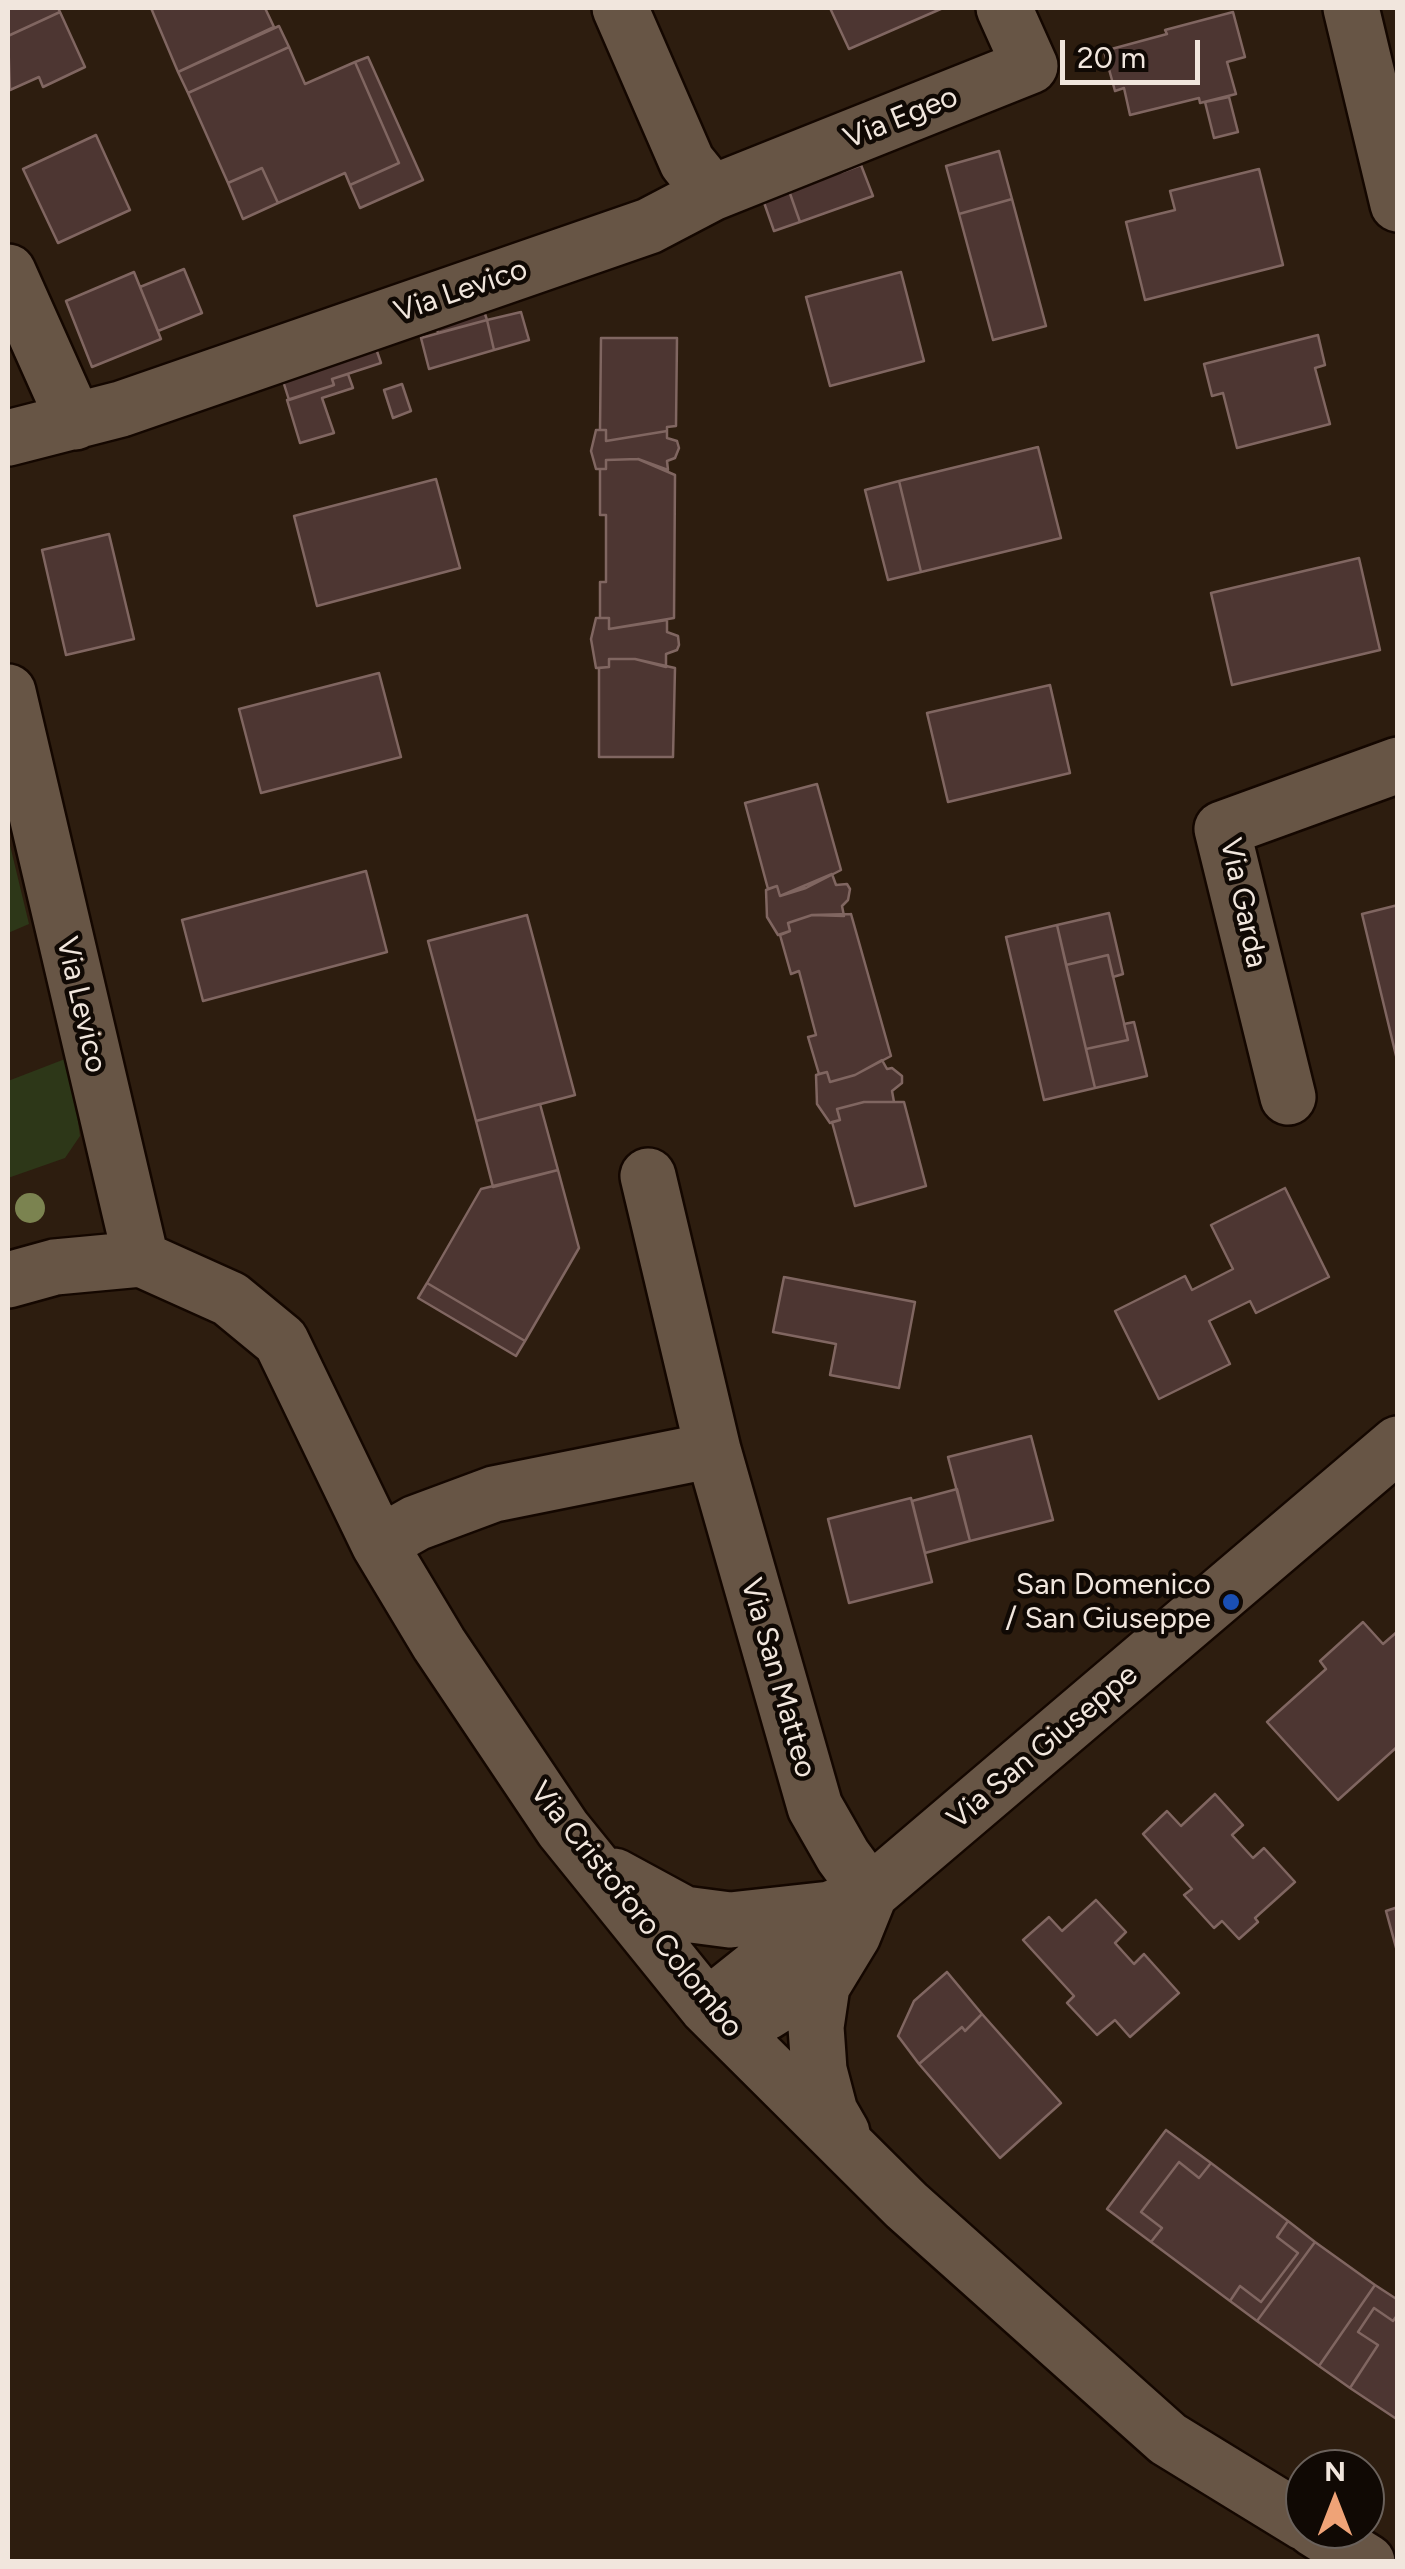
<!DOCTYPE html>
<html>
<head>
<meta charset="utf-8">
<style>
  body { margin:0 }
  #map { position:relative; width:1405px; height:2569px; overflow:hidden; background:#2d1d0f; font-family:Figtree,sans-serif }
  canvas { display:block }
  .frame { position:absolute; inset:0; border:10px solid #f1e6dd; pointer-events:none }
  .north { position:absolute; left:1285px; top:2449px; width:100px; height:100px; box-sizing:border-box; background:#100904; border:2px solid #6a615b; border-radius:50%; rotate:0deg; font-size:28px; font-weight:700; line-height:40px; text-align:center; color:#f1e6dd }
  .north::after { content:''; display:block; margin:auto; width:35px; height:45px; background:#efa377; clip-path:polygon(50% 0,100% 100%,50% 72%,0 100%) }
  .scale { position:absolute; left:1060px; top:40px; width:140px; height:45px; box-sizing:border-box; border:5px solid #f1e6dd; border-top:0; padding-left:12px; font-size:30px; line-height:35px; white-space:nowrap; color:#f1e6dd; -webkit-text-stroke:8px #100904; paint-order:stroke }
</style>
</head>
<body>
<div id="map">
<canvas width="1405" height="2569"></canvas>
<div class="frame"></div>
<div class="north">N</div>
<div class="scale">20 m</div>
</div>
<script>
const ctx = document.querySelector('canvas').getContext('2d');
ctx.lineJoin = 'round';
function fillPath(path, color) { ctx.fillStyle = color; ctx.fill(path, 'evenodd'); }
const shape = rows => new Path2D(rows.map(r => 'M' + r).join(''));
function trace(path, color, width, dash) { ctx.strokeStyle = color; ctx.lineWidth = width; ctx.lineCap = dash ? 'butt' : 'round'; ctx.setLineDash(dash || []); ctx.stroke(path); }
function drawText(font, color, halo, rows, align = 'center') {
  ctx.font = font + ' Figtree,sans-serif'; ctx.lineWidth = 9; ctx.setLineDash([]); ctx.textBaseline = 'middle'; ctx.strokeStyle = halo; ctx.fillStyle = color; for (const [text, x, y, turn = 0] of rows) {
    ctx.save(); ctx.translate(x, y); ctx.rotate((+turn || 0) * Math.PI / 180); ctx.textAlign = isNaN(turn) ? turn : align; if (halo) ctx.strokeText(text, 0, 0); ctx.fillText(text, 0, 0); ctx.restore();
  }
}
const green = shape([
  [8,837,29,924,8,933],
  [65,1059,76,1106,80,1136,65,1158,8,1178,8,1081]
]);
const building = shape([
  [8,8,58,8,60,12,8,36,8,8],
  [151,8,265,8,274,27,178,72,151,8],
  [830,8,943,8,849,49,830,8],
  [60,12,85,67,43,87,39,77,10,90,8,36,60,12],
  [1233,12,1245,57,1227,62,1236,94,1200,103,1199,98,1130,115,1124,88,1115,91,1104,51,1167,34,1165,30,1233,12],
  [279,26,289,47,188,93,178,72,279,26],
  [289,47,305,84,355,62,399,163,350,185,345,173,278,203,262,168,228,183,188,93,289,47],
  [368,57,423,180,360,208,350,185,399,163,355,62,368,57],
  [1229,97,1238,132,1214,138,1205,102,1229,97],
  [96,135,130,210,58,243,23,169,96,135],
  [833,148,842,172,861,165,873,196,800,222,781,168,833,148],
  [999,151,1012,199,959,214,946,166,999,151],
  [262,168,278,203,243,219,228,183,262,168],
  [1259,169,1283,265,1145,300,1126,222,1175,210,1170,191,1259,169],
  [787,185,800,222,774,231,761,194,787,185],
  [1012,199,1046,326,993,340,959,214,1012,199],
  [184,269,202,313,158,331,140,287,184,269],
  [134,272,161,339,92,367,66,301,134,272],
  [901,272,924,361,830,386,806,297,901,272],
  [481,302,487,320,438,333,434,319,481,302],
  [521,312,529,340,494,350,487,320,521,312],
  [487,320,494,350,429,369,421,338,487,320],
  [371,334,381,363,332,379,334,385,289,400,278,365,371,334],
  [1318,335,1325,365,1315,368,1330,424,1237,448,1223,393,1212,396,1204,364,1318,335],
  [601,338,677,338,676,426,667,427,667,431,606,441,606,430,600,430,601,338],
  [348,374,353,388,322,398,334,433,300,443,287,400,334,385,332,379,348,374],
  [402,384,411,411,393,418,384,390,402,384],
  [596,430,606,430,606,441,667,431,667,438,677,441,679,448,675,458,667,461,668,470,638,459,606,460,606,469,596,469,591,451,596,430],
  [1038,447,1061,538,921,572,899,481,1038,447],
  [638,459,675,475,674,618,609,629,609,618,600,618,600,582,606,582,606,515,600,515,600,469,606,469,606,460,638,459],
  [436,479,460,568,317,606,294,516,436,479],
  [899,481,921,572,888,580,865,490,899,481],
  [109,534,134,639,66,655,42,550,109,534],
  [1359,558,1380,650,1232,685,1211,593,1359,558],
  [596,618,609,618,609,629,667,620,667,632,678,636,679,645,677,650,666,654,666,667,635,659,609,659,609,667,596,668,591,639,596,618],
  [609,659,635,659,675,668,673,757,599,757,599,668,609,667,609,659],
  [379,673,401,757,261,793,239,709,379,673],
  [1050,685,1070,773,948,802,927,713,1050,685],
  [817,784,841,870,806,888,780,896,777,886,768,889,745,803,817,784],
  [366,871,387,952,203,1001,182,920,366,871],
  [832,874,836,885,847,884,850,889,848,900,842,906,844,916,812,915,788,923,790,931,778,935,767,917,766,890,777,886,780,896,832,874],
  [1398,905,1398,1064,1362,914,1398,905],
  [1109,913,1123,974,1113,977,1108,955,1066,965,1057,925,1109,913],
  [851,914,891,1056,855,1075,830,1082,827,1072,819,1074,808,1037,816,1035,799,971,791,974,780,935,790,931,788,923,812,915,851,914],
  [527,915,575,1095,476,1121,428,941,527,915],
  [1057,925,1095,1088,1044,1100,1006,937,1057,925],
  [1108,955,1128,1040,1086,1049,1066,965,1108,955],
  [1134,1022,1147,1076,1095,1088,1086,1049,1128,1040,1124,1024,1134,1022],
  [882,1060,887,1069,892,1068,902,1076,902,1083,892,1091,894,1102,864,1102,837,1109,840,1120,830,1123,817,1104,816,1075,827,1072,830,1082,855,1075,882,1060],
  [864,1102,904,1102,926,1186,855,1206,832,1122,840,1120,837,1109,864,1102],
  [540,1104,558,1170,493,1187,476,1121,540,1104],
  [558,1170,579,1248,525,1341,427,1283,481,1189,558,1170],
  [1285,1188,1329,1277,1256,1313,1250,1301,1209,1321,1230,1364,1159,1399,1115,1311,1185,1276,1192,1290,1233,1269,1211,1225,1285,1188],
  [784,1277,915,1302,899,1388,830,1375,836,1344,773,1332,784,1277],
  [427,1283,525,1341,516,1356,418,1298,427,1283],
  [1031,1436,1053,1520,970,1541,948,1457,1031,1436],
  [957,1489,970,1541,925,1553,912,1501,957,1489],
  [911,1498,932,1582,849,1603,828,1519,911,1498],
  [1363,1622,1383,1644,1398,1631,1398,1746,1338,1800,1267,1722,1326,1669,1320,1661,1363,1622],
  [1215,1794,1243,1825,1232,1835,1253,1858,1264,1848,1295,1882,1255,1918,1258,1922,1239,1939,1222,1921,1214,1928,1184,1895,1192,1889,1143,1834,1167,1811,1181,1826,1215,1794],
  [1096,1900,1126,1932,1115,1943,1134,1964,1144,1954,1179,1993,1130,2037,1115,2020,1097,2035,1067,2003,1074,1996,1023,1940,1049,1917,1062,1931,1096,1900],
  [1398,1907,1398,1955,1386,1911,1398,1907],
  [947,1972,982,2014,965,2031,962,2027,919,2064,898,2036,914,2001,947,1972],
  [982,2014,1061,2103,1000,2158,919,2064,962,2027,965,2031,982,2014],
  [1166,2130,1211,2163,1199,2178,1179,2162,1141,2212,1162,2228,1151,2242,1107,2209,1166,2130],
  [1179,2162,1199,2178,1211,2163,1288,2221,1277,2237,1298,2253,1261,2302,1240,2286,1230,2301,1151,2242,1162,2228,1141,2212,1179,2162],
  [1288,2221,1315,2242,1257,2321,1230,2301,1240,2286,1261,2302,1298,2253,1277,2237,1288,2221],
  [1315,2242,1375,2285,1319,2366,1257,2321,1315,2242],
  [1375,2285,1398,2300,1398,2314,1393,2321,1374,2308,1358,2332,1378,2345,1350,2388,1319,2366,1375,2285],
  [1374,2308,1393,2321,1398,2314,1398,2420,1350,2388,1378,2345,1358,2332,1374,2308]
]);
const minor = shape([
  [1351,8,1398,204],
  [712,193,1030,66,1004,8],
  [8,272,75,422],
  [8,438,121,409,649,226,712,193,687,162,620,8],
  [8,692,141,1259],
  [1288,1097,1222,829,1398,765],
  [648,1176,713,1450,815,1807,843,1856,870,1893],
  [8,1280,55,1267,141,1259,230,1299,281,1341,379,1544,439,1644,563,1829,707,2007,906,2205,1168,2439,1305,2523],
  [379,1544,416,1523,494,1494,713,1450],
  [614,1876,684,1914,730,1920,830,1909],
  [707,2007,830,1909,870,1893,1398,1444],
  [717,2016,739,2018,765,2013,792,1996,835,1952],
  [842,2133,830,2112,819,2070,816,2027,822,1986,853,1935,870,1893],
  [1314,2529,1367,2562]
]);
const trees = [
  [30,1208]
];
const markers = [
  [1231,1602,10,"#1a4fb4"]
];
const streetNames = [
  ["Via Egeo",901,118,-22],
  ["Via Levico",461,291,-19],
  ["Via Garda",1243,903,78],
  ["Via Levico",81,1005,77],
  ["Via San Matteo",778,1678,74],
  ["Via San Giuseppe",1043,1747,-40],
  ["Via Cristoforo Colombo",636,1910,51]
];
const poiNames = [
  ["San Domenico",1211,1585],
  ["/ San Giuseppe",1211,1619]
];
fillPath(green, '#2d3718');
fillPath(building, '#4d3632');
trace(building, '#806661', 2.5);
trace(minor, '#140700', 60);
trace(minor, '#675545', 55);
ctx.fillStyle = '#7b8350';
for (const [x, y] of trees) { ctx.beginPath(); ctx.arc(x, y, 15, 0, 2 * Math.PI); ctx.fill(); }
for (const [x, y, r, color] of markers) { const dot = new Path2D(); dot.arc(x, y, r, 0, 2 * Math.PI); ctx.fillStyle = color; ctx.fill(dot); trace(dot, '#100904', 4); }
drawText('30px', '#f1e6dd', '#100904', streetNames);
drawText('30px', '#f1e6dd', '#100904', poiNames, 'right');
</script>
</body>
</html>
